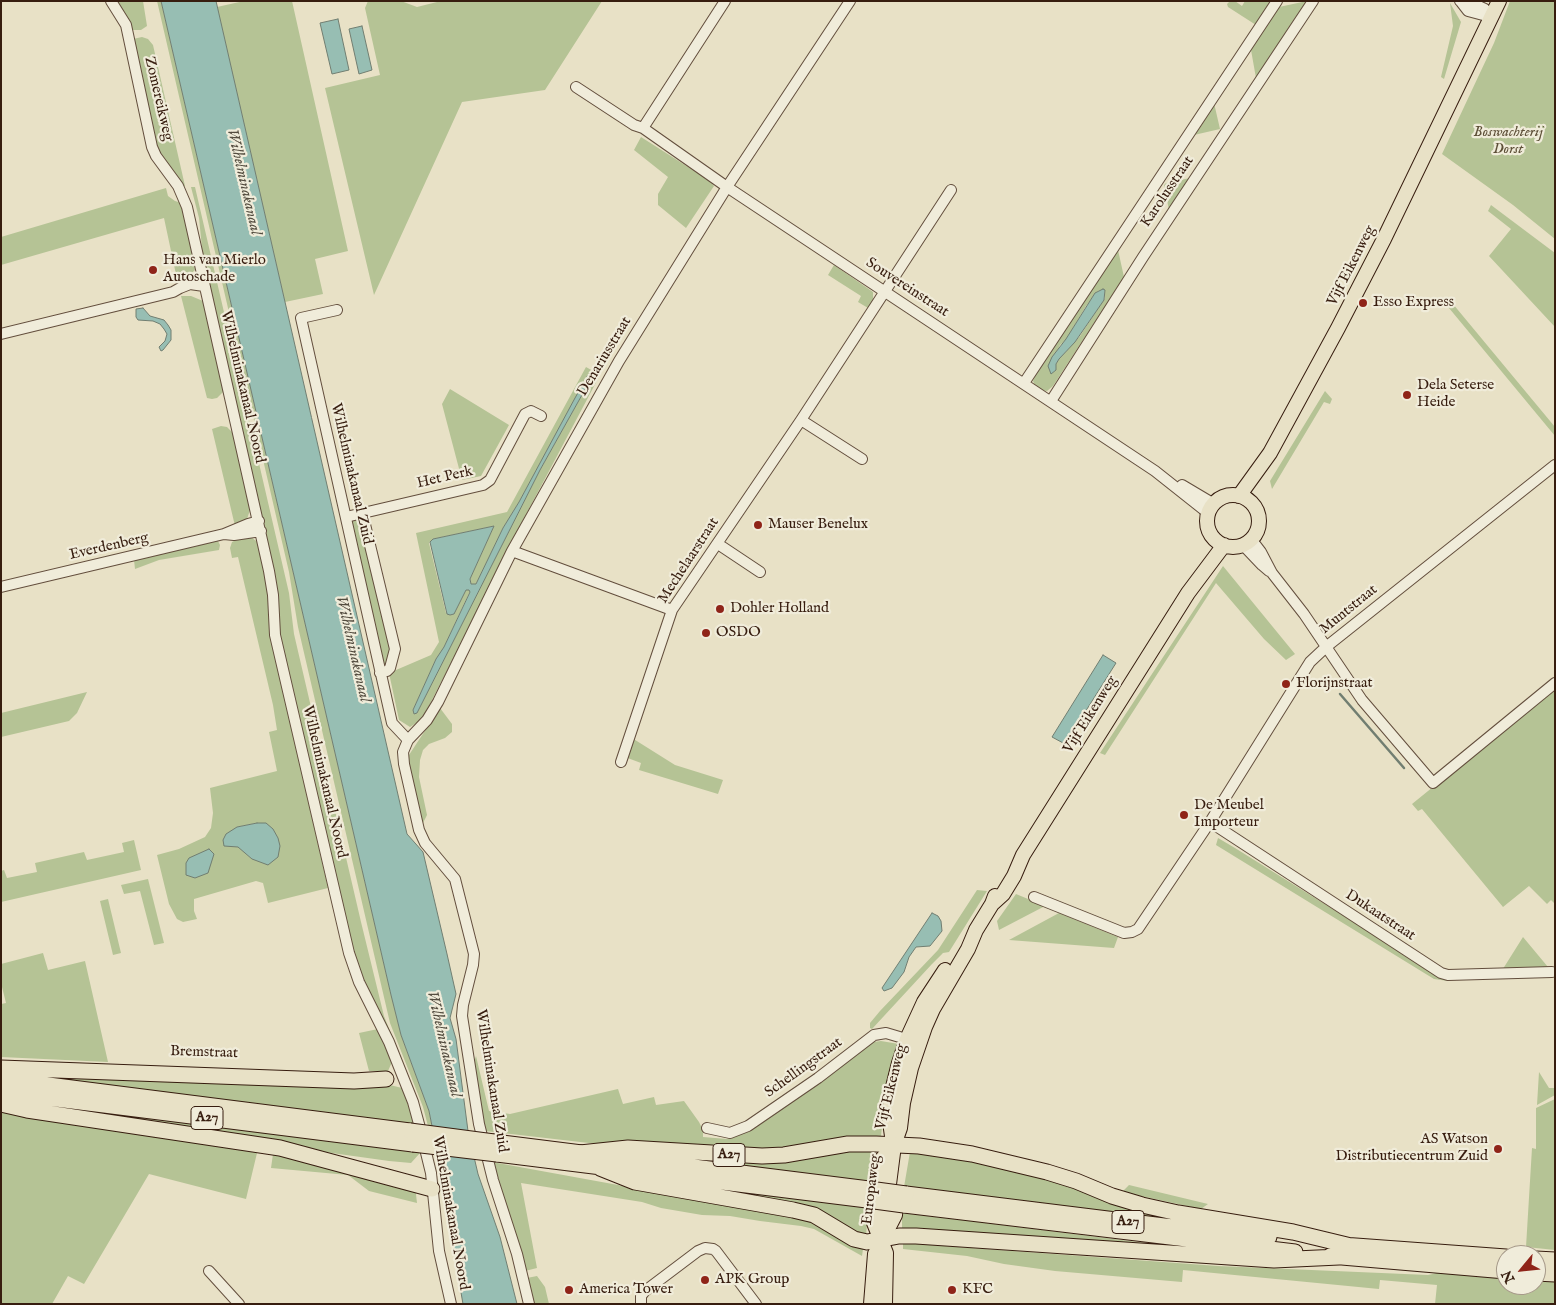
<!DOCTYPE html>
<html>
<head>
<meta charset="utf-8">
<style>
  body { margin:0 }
  #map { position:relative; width:1556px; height:1305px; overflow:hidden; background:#e8e1c6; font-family:"IM FELL English",serif }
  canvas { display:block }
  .frame { position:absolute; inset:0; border:2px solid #371d0f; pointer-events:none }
  .north { position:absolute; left:1496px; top:1245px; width:50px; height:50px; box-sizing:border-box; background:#f0ecda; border:1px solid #a69989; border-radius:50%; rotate:242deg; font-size:14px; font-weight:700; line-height:20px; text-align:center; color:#371d0f }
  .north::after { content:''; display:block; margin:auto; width:18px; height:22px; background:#8f2418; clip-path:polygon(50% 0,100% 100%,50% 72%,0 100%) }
</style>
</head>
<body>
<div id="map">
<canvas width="1556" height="1305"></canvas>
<div class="frame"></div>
<div class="north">N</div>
</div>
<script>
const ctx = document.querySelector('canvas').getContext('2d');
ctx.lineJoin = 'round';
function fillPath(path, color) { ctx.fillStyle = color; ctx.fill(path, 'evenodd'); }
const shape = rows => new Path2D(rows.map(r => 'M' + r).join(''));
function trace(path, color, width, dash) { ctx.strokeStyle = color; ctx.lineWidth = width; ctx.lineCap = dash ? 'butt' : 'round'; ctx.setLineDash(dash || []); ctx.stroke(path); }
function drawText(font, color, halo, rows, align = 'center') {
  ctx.font = font + ' "IM FELL English",serif'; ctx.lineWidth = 4.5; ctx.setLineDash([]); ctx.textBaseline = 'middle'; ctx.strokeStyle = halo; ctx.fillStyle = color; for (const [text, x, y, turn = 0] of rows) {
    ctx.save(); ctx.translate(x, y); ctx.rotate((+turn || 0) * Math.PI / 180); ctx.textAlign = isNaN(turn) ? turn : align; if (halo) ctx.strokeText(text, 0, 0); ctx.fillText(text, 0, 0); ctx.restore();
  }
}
const green = shape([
  [117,1,143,1,147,26,141,30,132,30],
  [157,1,161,1,391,995,401,1035,429,1111,432,1126,428,1126,423,1107,390,1023,298,627,289,572],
  [244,1,292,1,348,251,315,259,323,294,285,302,217,7],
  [368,1,401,1,417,7,441,1,602,1,545,90,462,102,374,295,325,88,380,75,365,8],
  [1230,1,1235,1,1242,6,1245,1,1272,1,1256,25,1228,7,1227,4],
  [1307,1,1270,57,1256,78,1251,50,1279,7],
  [1510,1,1555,1,1555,239,1513,205,1442,154,1494,43],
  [1450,3,1461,22,1444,79,1441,77,1453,26],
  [142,37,148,39,153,45,185,186,182,188,158,150,136,55,133,39],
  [1214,103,1220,129,1194,135],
  [641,137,710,181,714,186,686,228,658,205,658,194,668,177,634,150],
  [1190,178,1169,210,1164,185,1166,183],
  [191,187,195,187,289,593,294,634,361,922,384,1016,396,1046,376,1008,359,971,313,782,288,667,279,638,275,575,204,268,199,218],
  [166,188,168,196,175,201,182,203,193,254,195,270,181,283,178,284,164,218,1,265,1,237],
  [1491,205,1555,253,1555,327,1489,256,1511,229,1488,211],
  [1118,250,1124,277,1053,386,1047,391,1040,390,1035,386,1033,381,1036,374],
  [1105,290,1105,298,1080,336,1059,359,1056,364,1056,370,1051,373,1049,369,1060,345,1066,340,1086,306,1098,291],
  [834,265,873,292,873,300,868,308,858,302,861,296,828,275],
  [181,296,191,296,203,301,224,391,217,398,212,399,207,398],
  [1448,298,1555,427,1555,436,1444,302],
  [586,367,600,375,522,522,432,700,421,720,410,727,399,720,389,673,431,655,439,642,416,533,507,512],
  [588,375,592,377,540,470,417,713,414,714,413,710,436,659,444,647,470,591,468,589,466,590,453,615,450,615,446,613,429,543,433,539,494,526,470,579,471,584,476,584,503,528,519,502],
  [450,389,509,425,481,476,462,480,442,404],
  [1325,391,1332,399,1330,404,1324,402,1272,489,1270,481],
  [221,426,227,427,234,434,250,510,247,519,235,526,212,429],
  [361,519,392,653,385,668,352,521],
  [251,537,260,544,269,592,270,635,328,888,268,903,263,883,256,881,194,899,194,911,197,919,183,922,177,919,169,904,157,855,179,849,205,837,211,828,213,813,210,788,277,771,269,732,277,730,273,705,238,557,232,558,230,548,232,542,238,539],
  [257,823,252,859,238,846,237,827],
  [218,541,220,545,219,550,159,560,135,569,134,560],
  [1223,566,1295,654,1286,660,1264,639,1216,583,1105,755,1100,753],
  [1555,688,1555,904,1551,900,1547,904,1529,886,1503,907,1422,809,1418,811,1412,804],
  [87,692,77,713,69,721,1,737,1,713],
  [440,708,452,724,452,732,445,738,429,744,423,750,420,760,419,777,427,815,422,825,407,758],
  [632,738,675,765,723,780,718,794,639,770,641,763,625,757],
  [1218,838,1235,848,1448,981,1434,979,1216,845],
  [134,840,141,870,1,902,1,871,4,870,7,878,37,872,35,863,84,852,87,860,124,852,122,843],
  [148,879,164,943,154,945,140,891,124,894,121,885],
  [977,890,987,891,949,952,943,953,932,964,872,1029,870,1028,870,1023,880,1011,938,950],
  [1016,894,1045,906,999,930,997,921],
  [108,899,121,953,113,955,100,901],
  [1059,913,1118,937,1114,948,1009,940],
  [1523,937,1548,967,1501,972],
  [43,953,48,970,85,961,108,1062,1,1057,1,1004,6,1003,1,983,1,964],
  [378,1029,392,1062,388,1071,369,1071,359,1033],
  [881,1041,899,1044,883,1115,881,1137,792,1151,637,1146,589,1143,485,1131,474,1062,476,1056,489,1111,510,1114,618,1089,623,1104,654,1097,656,1105,684,1101,699,1122,703,1130,703,1137,727,1139,864,1047,873,1042],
  [1539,1072,1549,1088,1555,1088,1555,1095,1537,1105],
  [41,1073,329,1085,390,1085,402,1088,406,1093,415,1125,42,1078],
  [1555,1099,1555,1250,1526,1247,1532,1148,1536,1149,1536,1108],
  [14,1102,192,1124,420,1153,411,1163,389,1161,296,1148],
  [1,1109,257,1153,246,1199,149,1174,84,1284,68,1276,52,1304,1,1304],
  [874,1147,875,1164,873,1183,723,1165,654,1154],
  [910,1152,978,1160,1224,1227,904,1187],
  [273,1154,415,1186,417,1203,369,1191,348,1175,271,1168],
  [492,1162,810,1220,863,1249,862,1256,814,1229,801,1226,760,1221,730,1216,702,1215,661,1208,642,1202,521,1183,537,1268,525,1271],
  [666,1181,868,1206,866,1238,851,1233],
  [1129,1185,1208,1204,1201,1209,1122,1192],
  [902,1213,978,1222,1178,1247,902,1230],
  [903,1243,1218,1266,1428,1275,1437,1273,1506,1277,1506,1285,1536,1285,1536,1279,1555,1280,1555,1304,1435,1304,1437,1285,1380,1280,1379,1289,1183,1270,1182,1282,1055,1271,1004,1264,967,1256,903,1249],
  [537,1276,545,1287,549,1304,533,1304,527,1278]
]);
const water = shape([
  [161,1,216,1,407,834,423,852,447,954,456,994,450,1018,456,1039,468,1131,478,1174,500,1237,517,1304,463,1304,451,1235,440,1154,434,1127,432,1126,429,1111,401,1035,391,995,161,1],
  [338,19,349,70,332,74,320,23,338,19],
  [362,26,372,70,359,74,349,29,362,26],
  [1103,289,1105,290,1104,300,1075,342,1059,359,1056,364,1056,370,1051,374,1048,366,1052,357,1066,339,1095,293,1103,289],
  [143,308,150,316,164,320,168,325,171,330,171,340,163,350,161,351,159,347,165,341,167,334,164,329,160,324,153,321,138,320,136,317,136,309,143,308],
  [591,373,592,377,540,470,417,713,414,714,413,710,436,659,444,647,470,592,469,590,466,590,454,614,450,615,447,614,430,542,433,539,494,526,470,579,471,584,476,584,503,528,519,502,575,398,588,375,591,373],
  [1103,655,1116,663,1065,744,1052,737,1103,655],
  [257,823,266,823,273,829,278,838,280,846,278,857,268,865,252,859,238,847,224,846,223,840,226,834,237,827,257,823],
  [209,849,214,854,208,873,195,878,186,875,186,863,189,858,209,849],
  [932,913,938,916,941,921,942,931,930,946,916,947,909,957,904,972,892,988,884,991,882,988,932,913]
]);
const stream = shape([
  [1340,694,1404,768]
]);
const minor = shape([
  [111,1,126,25,152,147,156,156,178,186,187,207,269,571,273,595,275,635,349,953,359,982,389,1042,413,1102,419,1124,431,1173,439,1251,451,1304],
  [725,1,643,128,727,187,1155,471,1208,513],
  [1460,1,1472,3,1485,9],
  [1461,2,1468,11,1483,15,1492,16],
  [576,87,634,125,643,128],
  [337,310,301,318,392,723,408,740],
  [1,334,173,292,180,288,190,284,204,286],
  [1024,383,1277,1],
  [1051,401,1143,257,1313,1],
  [801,420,862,459],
  [1182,485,1214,504],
  [362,512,395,649,390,668,387,671,380,673],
  [346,517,483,485,490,480,525,414,531,411,541,416],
  [259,521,248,524,224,534,234,535,261,531],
  [1251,539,1261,552,1272,573,1304,614,1362,700,1433,783,1555,683],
  [718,544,760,572],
  [1243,545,1262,565,1269,571],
  [512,551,672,610],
  [1,587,224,534],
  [621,762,672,610,801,420,951,190],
  [1210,822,1441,973,1448,975,1552,972],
  [1034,897,1124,933,1132,932,1138,929,1210,822,1310,662,1326,647,1555,465],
  [707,1128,730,1133,748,1126,818,1078,874,1035,886,1033,913,1041],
  [209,1271,239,1304],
  [529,1304,517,1254,493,1180,479,1124,462,1016,463,1005,473,965,474,954,455,879,425,843,419,830,404,764,403,752,408,740,427,720,438,702,512,551,619,361,727,187,850,1],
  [641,1304,641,1296,645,1291,698,1251,705,1248,713,1249,716,1251,756,1304]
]);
const major = shape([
  '1207 521a26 26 0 1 1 52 0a26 26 0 1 1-52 0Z',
  [1239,496,1270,453,1338,328,1384,239,1499,1],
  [992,904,1003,894,1014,876,1023,855,1188,593,1224,545],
  [893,1143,889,1115,892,1091,899,1063,907,1039,924,1002,945,970],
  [882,1239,894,1145,900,1128,903,1103,911,1068,925,1027,933,1009,968,949,976,930,992,904,995,896],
  [871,1304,875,1254,895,1215,897,1193],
  [885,1304,886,1253,874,1223,874,1219,881,1160,893,1146]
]);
const highway = shape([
  [1,1068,354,1081,386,1079],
  [1,1079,410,1131],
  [1,1092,413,1144],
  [1,1104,27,1110,280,1148,432,1189],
  [494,1142,869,1189],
  [580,1153,628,1148,762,1156,784,1155,848,1144,876,1144,919,1146,972,1154,1047,1172,1076,1181,1112,1196,1142,1205,1178,1213,1293,1232,1351,1246],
  [497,1154,867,1200],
  [600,1168,635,1182,793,1210,814,1215,854,1239,867,1242,899,1236,916,1236,1274,1260,1339,1257],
  [906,1194,1164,1226,1269,1237],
  [904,1205,1295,1252],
  [1342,1245,1506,1257],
  [1330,1256,1506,1271],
  [1536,1259,1555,1260],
  [1536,1273,1555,1274]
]);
const highwayBridge = shape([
  [410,1131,494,1142],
  [413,1144,497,1154],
  [869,1189,906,1194],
  [867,1200,904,1205]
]);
const markers = [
  [153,270,5,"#8f2418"],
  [1363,303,5,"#8f2418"],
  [1407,395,5,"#8f2418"],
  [758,525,5,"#8f2418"],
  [720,609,5,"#8f2418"],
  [706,633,5,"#8f2418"],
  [1286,684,5,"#8f2418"],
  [1184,815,5,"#8f2418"],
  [1498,1149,5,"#8f2418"],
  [705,1280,5,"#8f2418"],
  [569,1290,5,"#8f2418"],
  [952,1290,5,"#8f2418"]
];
const shields = [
  [207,1118,32],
  [729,1155,32],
  [1128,1222,32]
];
const shieldNames = [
  ["A27",207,1118],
  ["A27",729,1155],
  ["A27",1128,1222]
];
const streetNames = [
  ["Zomereikweg",158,99,77],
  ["Karolusstraat",1168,192,-56],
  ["Vijf Eikenweg",1352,266,-63],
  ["Souvereinstraat",907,288,33],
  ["Denariusstraat",605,357,-59],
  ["Wilhelminakanaal Noord",242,387,77],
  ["Wilhelminakanaal Zuid",351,474,77],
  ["Het Perk",445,478,-13],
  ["Everdenberg",109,547,-13],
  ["Mechelaarstraat",689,561,-57],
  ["Muntstraat",1349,610,-39],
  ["Vijf Eikenweg",1091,715,-58],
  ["Wilhelminakanaal Noord",324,782,77],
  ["Dukaatstraat",1380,916,33],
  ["Bremstraat",204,1053,2],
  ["Schellingstraat",804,1068,-36],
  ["Wilhelminakanaal Zuid",491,1081,81],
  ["Vijf Eikenweg",892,1087,-76],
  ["Europaweg",872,1190,-83],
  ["Wilhelminakanaal Noord",450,1213,80]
];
const parkNames = [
  ["Boswachterij",1508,133],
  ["Dorst",1508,150]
];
const poiNames = [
  ["Hans van Mierlo",163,261],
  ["Autoschade",163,278],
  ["Esso Express",1373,303],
  ["Dela Seterse",1417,386],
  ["Heide",1417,403],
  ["Mauser Benelux",768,525],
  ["Dohler Holland",730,609],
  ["OSDO",716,633],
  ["Florijnstraat",1296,684],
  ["De Meubel",1194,806],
  ["Importeur",1194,823],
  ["AS Watson",1488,1140,"right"],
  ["Distributiecentrum Zuid",1488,1157,"right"],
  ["APK Group",715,1280],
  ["America Tower",579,1290],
  ["KFC",962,1290]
];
const waterNames = [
  ["Wilhelminakanaal",243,182,77],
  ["Wilhelminakanaal",352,649,77],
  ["Wilhelminakanaal",443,1044,77]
];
fillPath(green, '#b5c395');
fillPath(water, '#97beb3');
trace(water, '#717e71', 1);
trace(stream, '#717e71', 2.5);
trace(minor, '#634e3d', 12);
trace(major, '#371d0f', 16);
trace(highway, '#371d0f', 17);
trace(minor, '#f0ecda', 10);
trace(major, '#e8e1c6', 14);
trace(highway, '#e8e1c6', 15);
trace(highwayBridge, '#371d0f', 17, []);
trace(highwayBridge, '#e8e1c6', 15);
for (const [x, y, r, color] of markers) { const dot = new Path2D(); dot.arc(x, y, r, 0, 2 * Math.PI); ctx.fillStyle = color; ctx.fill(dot); trace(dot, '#f0ecda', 2); }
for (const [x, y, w] of shields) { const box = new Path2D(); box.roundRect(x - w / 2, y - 11.5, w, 23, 4); ctx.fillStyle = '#f0ecda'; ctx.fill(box); trace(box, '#371d0f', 1); }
drawText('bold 14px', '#371d0f', null, shieldNames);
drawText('15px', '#371d0f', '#f0ecda', streetNames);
drawText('italic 15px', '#5d4f37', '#f0ecda', parkNames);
drawText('15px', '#371d0f', '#f0ecda', poiNames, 'left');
drawText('italic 16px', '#544d40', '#f0ecda', waterNames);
</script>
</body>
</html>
